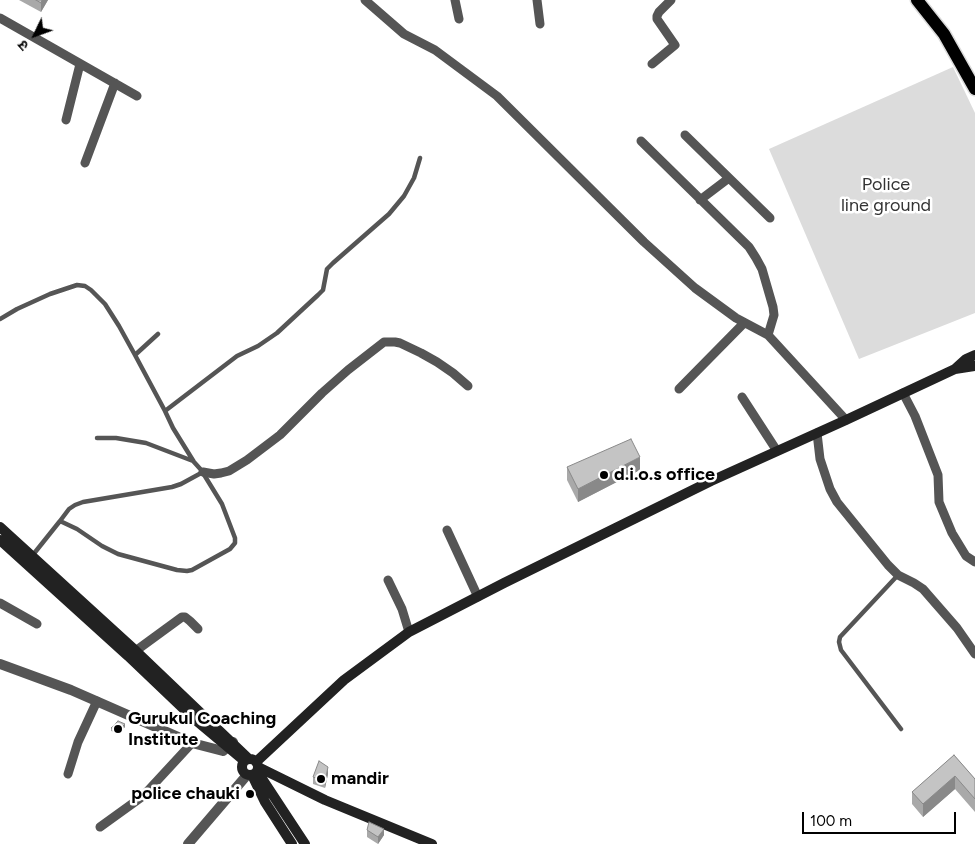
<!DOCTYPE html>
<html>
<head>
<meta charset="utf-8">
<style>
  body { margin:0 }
  #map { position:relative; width:975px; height:844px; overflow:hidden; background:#fff; font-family:Figtree,"Noto Sans Devanagari",sans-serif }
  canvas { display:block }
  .north { position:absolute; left:10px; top:10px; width:50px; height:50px; -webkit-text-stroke:4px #fff; paint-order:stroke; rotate:228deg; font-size:14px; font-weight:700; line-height:20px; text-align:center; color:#000 }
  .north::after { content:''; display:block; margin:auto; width:18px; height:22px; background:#000; clip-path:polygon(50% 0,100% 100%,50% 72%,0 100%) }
  .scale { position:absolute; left:802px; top:812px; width:154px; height:22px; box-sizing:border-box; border:2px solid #000; border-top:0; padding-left:6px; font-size:15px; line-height:18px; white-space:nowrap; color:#000; -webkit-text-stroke:4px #fff; paint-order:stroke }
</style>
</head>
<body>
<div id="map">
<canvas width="975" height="844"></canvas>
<div class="north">उ</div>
<div class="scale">100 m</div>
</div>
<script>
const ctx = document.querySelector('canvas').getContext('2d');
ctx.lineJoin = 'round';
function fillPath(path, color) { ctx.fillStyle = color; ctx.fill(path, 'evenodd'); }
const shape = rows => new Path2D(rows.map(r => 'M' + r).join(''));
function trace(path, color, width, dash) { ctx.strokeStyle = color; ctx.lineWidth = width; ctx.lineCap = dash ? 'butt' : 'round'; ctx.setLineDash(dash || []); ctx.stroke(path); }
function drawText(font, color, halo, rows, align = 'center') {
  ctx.font = font + ' Figtree,sans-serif'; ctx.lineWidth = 5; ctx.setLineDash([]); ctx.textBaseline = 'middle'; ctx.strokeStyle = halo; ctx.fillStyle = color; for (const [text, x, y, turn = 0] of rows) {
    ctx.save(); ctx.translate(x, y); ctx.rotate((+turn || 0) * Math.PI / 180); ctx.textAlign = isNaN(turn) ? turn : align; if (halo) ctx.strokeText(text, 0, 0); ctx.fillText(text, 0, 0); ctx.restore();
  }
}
const green = shape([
  [953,67,975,113,975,313,859,359,769,149]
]);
const service = shape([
  [0,319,17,309,50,294,77,285,85,286,91,290,105,304,119,326,135,355],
  [158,334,135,355,165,411],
  [97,438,116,438,146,443,193,461],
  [60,521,69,509,75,505,83,502,172,487,181,484,203,472,194,462,173,428,165,411,237,356,258,346,277,333,318,295,323,290,327,269,333,263,389,214,404,196,414,178,420,158],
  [32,556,60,521,77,529,102,546,118,554,177,570,187,571,192,570,230,549,235,543,235,538,222,504,203,473],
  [898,575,840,637,839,642,841,650,901,729]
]);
const minor = shape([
  [365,0,404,34,435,50,497,96,644,242,695,288,736,318,768,335,846,420],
  [455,0,459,19],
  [537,0,540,24],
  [0,18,137,96],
  [652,64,675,45,657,19,657,16,659,12,671,0],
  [66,120,80,64],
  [685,135,770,218],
  [641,141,749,247,756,258,762,269,773,307,774,315,768,335],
  [85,163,115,83],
  [700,200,729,178],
  [679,389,744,323],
  [903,393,915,416,938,475,939,502,952,533,966,556,975,562],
  [742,397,777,451],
  [817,433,820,459,830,489,837,502,888,565,898,575,914,583,923,589,957,628,975,654],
  [203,472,214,474,221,473,229,471,247,460,280,435,322,393,348,370,384,342,395,342,400,343,421,353,437,362,453,373,468,386],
  [447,530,478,597],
  [388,580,402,609,409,632],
  [0,603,37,624],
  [130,655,182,617,185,617,190,621,198,629],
  [68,774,78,742,97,701],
  [100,827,143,796,192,743]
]);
const tertiary = shape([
  [0,664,71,690,192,743,223,751,233,742],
  [188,844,247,775]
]);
const secondary = shape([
  [955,369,975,366],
  [0,527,136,651,249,759],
  [0,540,128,656,193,718,242,759],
  '242 767a8 8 0 1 1 16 0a8 8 0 1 1-16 0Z',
  [256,762,344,680,409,632,504,583,711,481,846,420,955,369,966,359,975,355],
  [258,767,325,800,432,844],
  [257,771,305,844],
  [252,775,265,802,292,844]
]);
const primary = shape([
  [917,0,944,34,975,89]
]);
const wall = shape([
  [19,0,48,0,41,12],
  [567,467,640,470,578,502,567,480],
  [125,727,119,733,111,731,111,728],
  [954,755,975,779,975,812,955,789,923,817,912,804,912,792],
  [328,774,325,788,313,784,313,777],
  [367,830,384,835,378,844,367,837]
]);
const shadedWall = shape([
  [42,0,48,0,41,12,41,3],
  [640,457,640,470,578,502,578,489],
  [125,724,125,727,119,733,119,730],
  [328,767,328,774,325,788,325,781],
  [955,776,955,789,923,817,923,804],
  [384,829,384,835,378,844,378,837]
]);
const building = shape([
  [36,0,42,0,41,3,36,0],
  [631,439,640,457,578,489,567,467,631,439],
  [118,721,125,724,119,730,111,728,118,721],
  [954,755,975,779,975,799,955,776,923,804,912,792,954,755],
  [319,761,328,767,325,781,313,777,319,761],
  [369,822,384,829,378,837,367,830,369,822]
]);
const markers = [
  [604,475,5,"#000"],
  [118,729,5,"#000"],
  [321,779,5,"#000"],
  [250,794,5,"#000"]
];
const parkNames = [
  ["Police",886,185],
  ["line ground",886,206]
];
const poiNames = [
  ["d.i.o.s office",614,475],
  ["Gurukul Coaching",128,719],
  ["Institute",128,740],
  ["mandir",331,779],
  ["police chauki",240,794,"right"]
];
fillPath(green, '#dcdcdc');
trace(primary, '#dbdbdb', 15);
trace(service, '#555', 4.5);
trace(minor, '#555', 9);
trace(tertiary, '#555', 10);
trace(secondary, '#222', 10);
trace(primary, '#000', 12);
fillPath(wall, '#a9a9a9');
fillPath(shadedWall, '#898989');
fillPath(building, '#c4c4c4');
trace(building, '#898989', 1);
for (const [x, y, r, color] of markers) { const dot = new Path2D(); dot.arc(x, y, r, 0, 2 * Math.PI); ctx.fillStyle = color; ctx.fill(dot); trace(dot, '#fff', 2); }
drawText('18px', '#333', '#fff', parkNames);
drawText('bold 18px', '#000', '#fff', poiNames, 'left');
</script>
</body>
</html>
